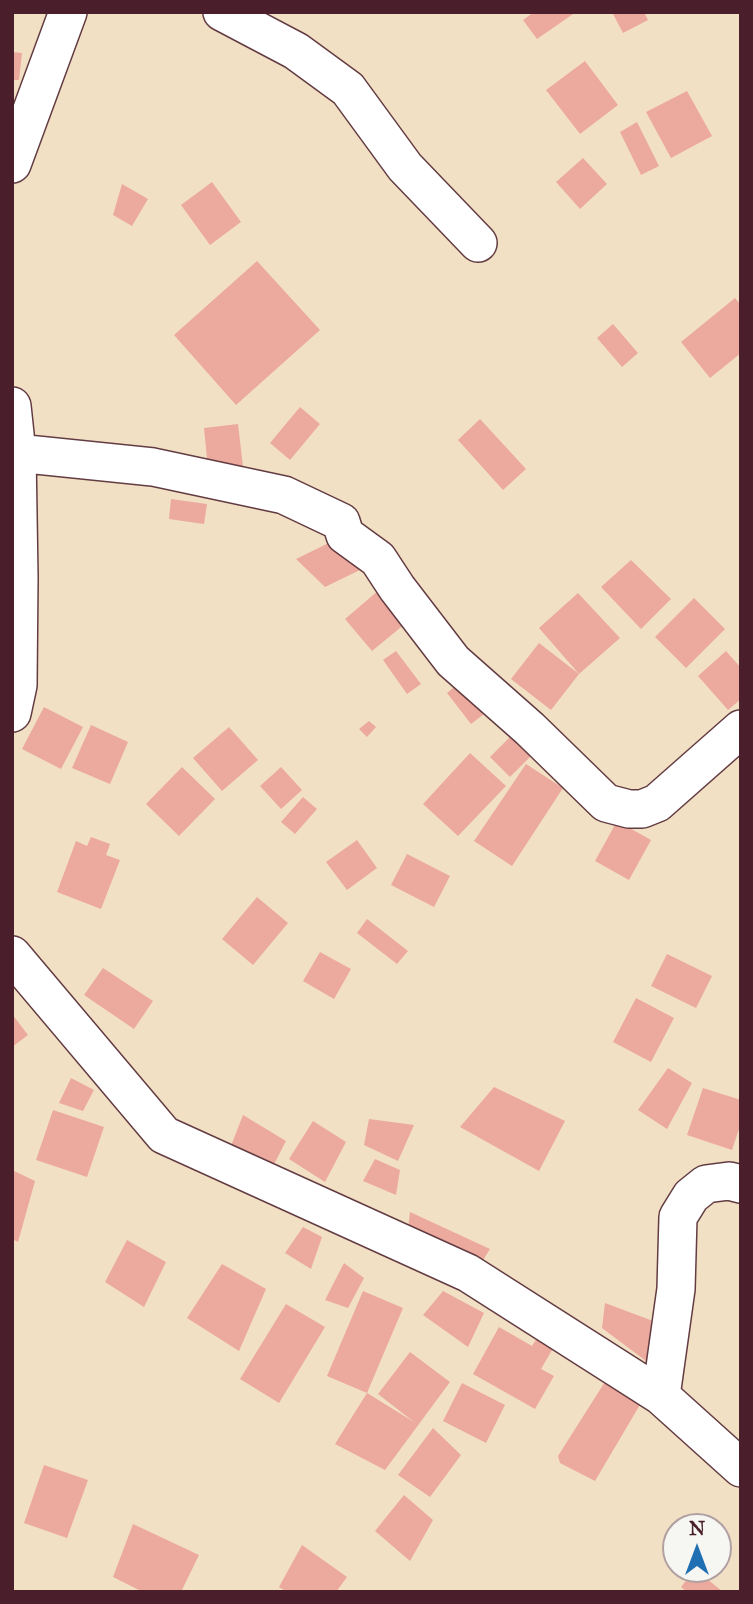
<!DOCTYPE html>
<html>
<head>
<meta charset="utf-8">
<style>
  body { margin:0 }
  #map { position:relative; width:753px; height:1604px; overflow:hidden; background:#f2e0c5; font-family:"IM FELL Great Primer",serif }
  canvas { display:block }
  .frame { position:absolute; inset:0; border:14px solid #4a1f2b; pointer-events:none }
  .north { position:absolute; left:662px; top:1513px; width:70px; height:70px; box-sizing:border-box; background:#f6f6f2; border:2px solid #b1a0a2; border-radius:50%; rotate:0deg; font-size:19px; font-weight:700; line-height:28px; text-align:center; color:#4a1f2b }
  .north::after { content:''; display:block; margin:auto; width:24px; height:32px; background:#1f6fb2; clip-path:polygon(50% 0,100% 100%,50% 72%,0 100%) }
</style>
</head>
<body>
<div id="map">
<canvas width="753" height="1604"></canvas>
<div class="frame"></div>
<div class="north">N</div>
</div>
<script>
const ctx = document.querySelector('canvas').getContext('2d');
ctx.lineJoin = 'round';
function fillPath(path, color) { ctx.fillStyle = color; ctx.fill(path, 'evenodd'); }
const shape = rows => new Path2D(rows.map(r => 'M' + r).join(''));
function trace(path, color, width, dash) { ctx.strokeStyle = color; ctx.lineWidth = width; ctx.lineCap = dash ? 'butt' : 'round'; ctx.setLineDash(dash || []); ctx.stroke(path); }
const building = shape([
  [534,12,576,12,537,39,523,20],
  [612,12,644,12,648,20,623,33],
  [12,52,22,53,19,80,12,80],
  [585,61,618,105,580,134,546,90],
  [687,91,712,136,671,158,646,112],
  [637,122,659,166,641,175,620,132],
  [583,158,607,184,580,209,556,182],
  [212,182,241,222,210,245,181,205],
  [122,184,148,199,132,226,113,215],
  [257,261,320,330,236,405,174,335],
  [735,298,741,305,741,353,710,378,681,342],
  [613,324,638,353,622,367,597,338],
  [300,407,320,424,290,460,270,443],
  [480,419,526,469,503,490,458,440],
  [238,424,244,475,209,479,204,428],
  [171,499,207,504,204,524,169,519],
  [345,535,362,569,325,587,296,559],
  [631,560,671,599,641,629,601,587],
  [379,590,406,623,372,651,345,619],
  [578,593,620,638,579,674,539,628],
  [694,598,725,629,686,668,655,637],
  [539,643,579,674,551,710,511,679],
  [396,651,421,684,407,694,383,660],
  [726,651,741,668,741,699,728,710,698,676],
  [459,683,484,714,471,724,447,693],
  [44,707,83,727,61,769,22,749],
  [369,721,376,727,367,737,359,729],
  [91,725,128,742,110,784,72,768],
  [229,727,258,760,222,791,193,758],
  [515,732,535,752,510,777,490,757],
  [470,753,506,786,458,836,423,804],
  [526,764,563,788,512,866,474,841],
  [182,767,215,799,179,836,146,804],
  [281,767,302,790,281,809,260,786],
  [303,797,317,809,295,834,281,822],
  [617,821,651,840,629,880,595,861],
  [91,837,110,844,106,855,120,860,101,909,57,892,76,841,87,846],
  [357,840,377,868,347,890,326,862],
  [407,854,450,876,434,907,391,885],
  [257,897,288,923,253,965,222,939],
  [367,919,408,951,397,964,357,933],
  [320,952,351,969,334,999,303,981],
  [667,954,712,976,696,1008,651,986],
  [103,968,153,1001,134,1029,84,995],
  [636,998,674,1018,651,1062,613,1042],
  [12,1014,28,1035,12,1047],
  [668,1068,692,1083,667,1129,638,1110],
  [71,1078,94,1090,83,1111,59,1103],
  [494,1087,565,1121,539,1171,460,1127],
  [703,1088,741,1100,741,1123,732,1150,687,1135],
  [53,1110,104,1127,87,1177,36,1160],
  [243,1115,286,1141,270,1172,229,1151],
  [369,1119,414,1125,398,1161,364,1145],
  [313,1121,346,1142,325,1182,289,1159],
  [375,1159,400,1170,396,1195,363,1181],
  [12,1170,35,1181,18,1242,12,1239],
  [410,1212,490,1249,478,1268,407,1238],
  [303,1227,322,1237,311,1269,285,1253],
  [127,1240,166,1262,144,1307,105,1282],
  [344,1263,364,1278,348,1308,325,1300],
  [222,1264,266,1289,239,1351,187,1318],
  [363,1291,403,1308,367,1393,414,1422,378,1394,410,1352,450,1382,385,1470,335,1444,367,1393,327,1376],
  [443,1291,484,1313,468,1347,423,1315],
  [605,1303,661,1324,646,1361,602,1328],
  [286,1304,325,1327,279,1403,240,1379],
  [499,1327,532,1346,539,1335,555,1345,541,1369,554,1376,535,1409,473,1374],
  [608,1377,641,1403,595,1481,560,1463,558,1456],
  [462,1383,505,1405,486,1443,443,1421],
  [433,1428,461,1455,430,1497,398,1475],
  [44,1465,88,1480,67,1538,24,1523],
  [404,1495,433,1520,410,1561,375,1531],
  [133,1524,199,1555,181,1592,143,1592,113,1577],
  [302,1545,347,1577,336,1592,287,1592,279,1587],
  [695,1569,723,1592,687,1592,681,1587]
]);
const minor = shape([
  [222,12,296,51,348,89,405,167,478,243],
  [12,164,68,12],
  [12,406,17,453,19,577,18,685,12,713],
  [17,453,153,467,284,495,341,522,345,535,378,559,397,588,453,661,530,729,606,803,629,809,642,809,657,803,741,729],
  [12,955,164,1135,468,1273,661,1396,741,1468],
  [661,1396,676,1289,678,1217,691,1196,706,1184,729,1181,741,1184]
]);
fillPath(building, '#eca99d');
trace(minor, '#633c42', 40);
trace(minor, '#fff', 37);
</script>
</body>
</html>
